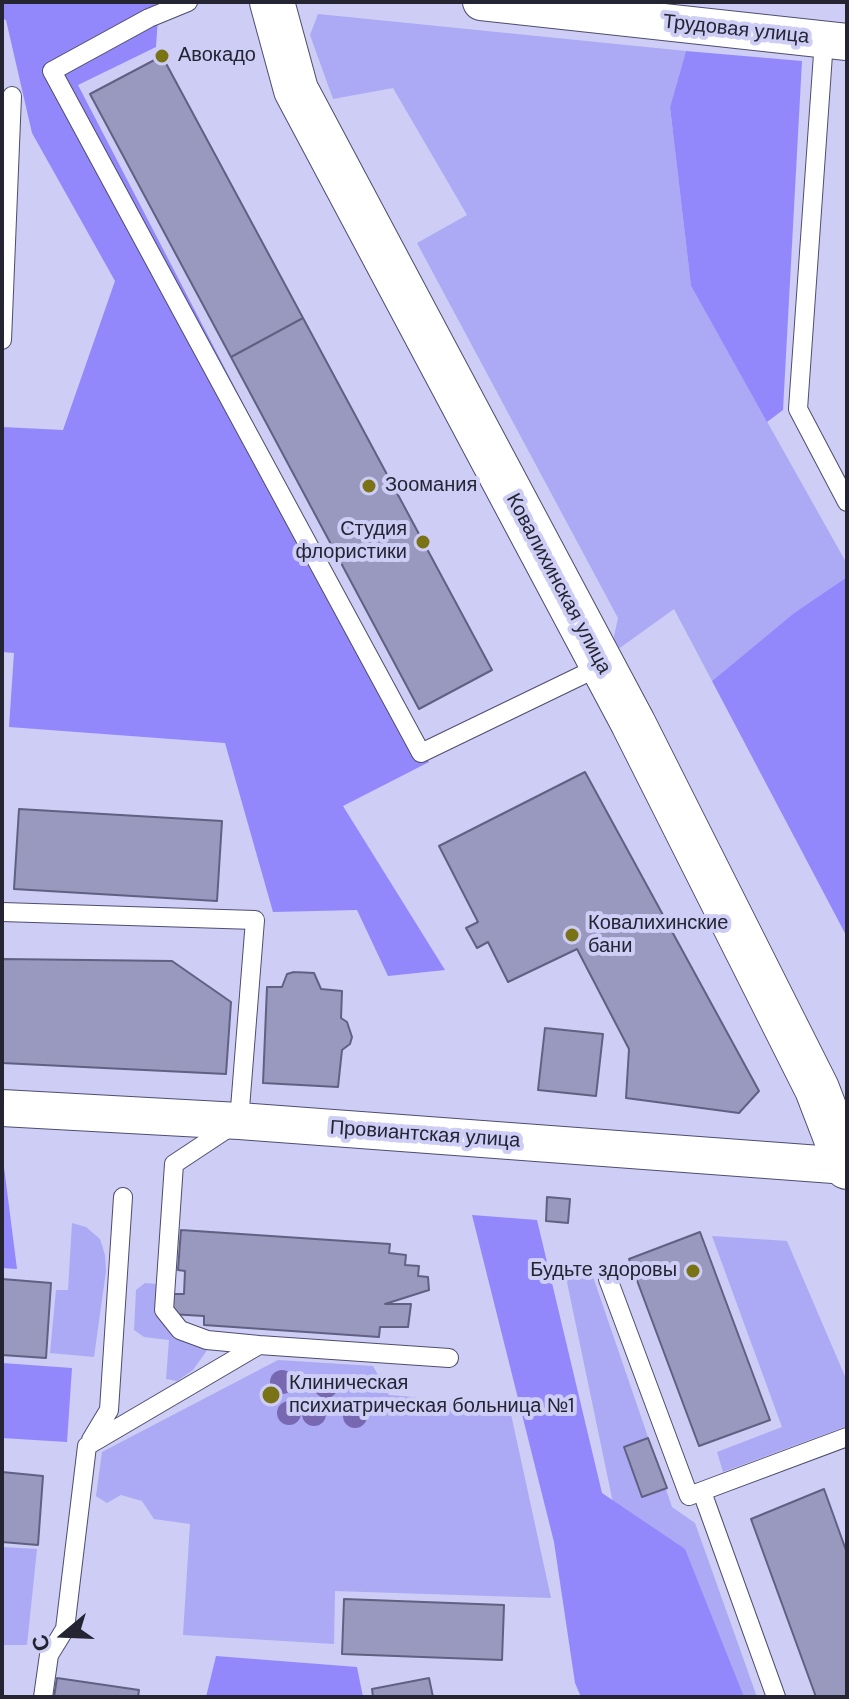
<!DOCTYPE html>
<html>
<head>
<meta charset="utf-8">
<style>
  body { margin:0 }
  #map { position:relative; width:849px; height:1699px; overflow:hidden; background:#cdcdf5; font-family:"DM Sans",sans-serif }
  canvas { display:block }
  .frame { position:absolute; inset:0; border:4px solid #242433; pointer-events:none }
  .north { position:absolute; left:24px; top:1595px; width:80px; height:80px; -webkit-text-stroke:6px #cdcdf5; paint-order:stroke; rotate:251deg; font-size:22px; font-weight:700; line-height:32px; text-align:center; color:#242433 }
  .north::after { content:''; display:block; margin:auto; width:28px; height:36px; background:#242433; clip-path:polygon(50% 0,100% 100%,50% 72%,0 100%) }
</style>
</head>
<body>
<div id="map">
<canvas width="849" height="1699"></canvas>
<div class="frame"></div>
<div class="north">С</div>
</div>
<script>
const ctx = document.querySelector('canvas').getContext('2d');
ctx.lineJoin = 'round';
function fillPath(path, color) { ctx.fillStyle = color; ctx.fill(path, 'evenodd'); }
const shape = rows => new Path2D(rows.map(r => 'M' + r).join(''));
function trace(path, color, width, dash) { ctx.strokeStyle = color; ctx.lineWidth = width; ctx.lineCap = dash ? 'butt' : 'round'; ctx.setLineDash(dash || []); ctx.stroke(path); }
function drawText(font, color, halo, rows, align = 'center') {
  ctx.font = font + ' "DM Sans",sans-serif'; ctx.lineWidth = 8; ctx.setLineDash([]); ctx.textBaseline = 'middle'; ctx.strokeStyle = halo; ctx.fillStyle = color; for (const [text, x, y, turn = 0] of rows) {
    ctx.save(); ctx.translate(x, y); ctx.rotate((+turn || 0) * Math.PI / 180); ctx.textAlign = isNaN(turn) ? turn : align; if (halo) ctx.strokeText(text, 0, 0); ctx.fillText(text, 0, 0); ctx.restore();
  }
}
const green = shape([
  [318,14,686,51,670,107,691,286,847,564,847,577,794,613,712,681,674,609,610,655,618,618,417,243,467,215,393,88,333,99,310,35],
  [72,1223,86,1227,100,1239,105,1255,106,1271,94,1357,50,1353,56,1290,68,1290],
  [712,1236,787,1241,847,1381,847,1426,723,1472,717,1452,782,1427],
  [563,1263,591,1271,672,1507,695,1523,757,1697,675,1697,631,1589],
  [145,1283,157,1284,156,1313,176,1337,208,1349,193,1370,177,1381,166,1379,169,1340,144,1337,134,1330,136,1290],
  [278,1360,373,1366,389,1395,509,1405,551,1598,335,1591,334,1644,183,1635,190,1524,154,1519,142,1501,121,1495,107,1503,96,1496,102,1452],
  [2,1547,37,1549,27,1645,2,1645]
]);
const forest = shape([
  [2,2,159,2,156,47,78,85,429,762,343,806,445,970,388,976,357,910,273,912,225,743,9,727,14,653,2,652,2,427,63,430,115,281,32,133,6,20,2,19],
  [686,51,802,61,783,410,767,422,691,286,670,107],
  [847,577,847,937,712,681,794,613],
  [2,1167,4,1167,17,1269,2,1268],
  [472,1215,537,1220,602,1493,685,1549,744,1697,581,1697,575,1683,554,1542],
  [2,1363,72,1368,67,1442,2,1438],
  [216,1656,357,1667,363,1697,206,1697]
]);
const building = shape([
  [162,56,303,318,231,357,90,94,162,56],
  [303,318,492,670,419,709,231,357,303,318],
  [585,772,759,1091,739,1113,626,1098,629,1049,577,949,508,982,488,942,477,948,466,928,478,922,439,846,585,772],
  [19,809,222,821,217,901,14,889,19,809],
  [2,959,172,961,231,1002,226,1074,2,1063,2,959],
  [294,972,314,973,321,989,342,991,341,1018,347,1022,352,1037,350,1044,342,1050,338,1087,263,1083,267,987,282,987,287,974,294,972],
  [545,1028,603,1034,596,1096,538,1090,545,1028],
  [547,1197,570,1199,568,1223,546,1221,547,1197],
  [181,1230,390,1244,389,1253,406,1255,405,1265,419,1266,418,1276,428,1277,429,1290,385,1304,411,1304,408,1327,380,1327,379,1337,204,1325,204,1316,170,1314,171,1294,184,1294,185,1271,178,1270,181,1230],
  [700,1232,770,1420,699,1446,629,1259,700,1232],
  [2,1279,51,1283,46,1358,2,1355,2,1279],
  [648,1438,667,1488,642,1497,624,1447,648,1438],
  [2,1472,43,1476,38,1545,2,1542,2,1472],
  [824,1489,847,1553,847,1697,816,1697,751,1519,824,1489],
  [344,1599,504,1605,502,1660,342,1654,344,1599],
  [57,1678,139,1690,138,1697,54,1697,57,1678],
  [429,1678,433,1697,373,1697,372,1689,429,1678]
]);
const lane = shape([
  [188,2,149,18,52,71,421,753,601,666],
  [824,40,798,409,847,502],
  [2,340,12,96],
  [2,912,255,920,239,1121,174,1164,164,1310,180,1330,207,1340,259,1345],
  [608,1279,689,1496,847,1437],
  [91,1440,109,1410,123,1197],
  [702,1492,776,1697],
  [43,1697,49,1655,65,1629,87,1446,259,1345,449,1358]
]);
const street = shape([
  [481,2,847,42],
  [2,1108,239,1121,847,1166]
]);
const secondary = shape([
  [272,2,296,90,633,723,817,1089,847,1167]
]);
const trees = [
  [282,1382],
  [326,1386],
  [289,1413],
  [314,1414],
  [355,1416]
];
const markers = [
  [162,56,8,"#7a7316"],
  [369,486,8,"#7a7316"],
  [423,542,8,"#7a7316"],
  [572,935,8,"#7a7316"],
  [693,1271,8,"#7a7316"],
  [271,1395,10,"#7a7316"]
];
const streetNames = [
  ["Трудовая улица",736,30,6],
  ["Ковалихинская улица",558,584,62],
  ["Провиантская улица",425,1135,4]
];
const poiNames = [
  ["Авокадо",178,56],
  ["Зоомания",385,486],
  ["Студия",407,530,"right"],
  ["флористики",407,553,"right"],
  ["Ковалихинские",588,924],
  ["бани",588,947],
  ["Будьте здоровы",677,1271,"right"],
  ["Клиническая",289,1384],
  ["психиатрическая больница №1",289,1407]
];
fillPath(green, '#aca9f5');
fillPath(forest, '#9388fb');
fillPath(building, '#9999bf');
trace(building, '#606083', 2);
trace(lane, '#4e4d6f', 20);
trace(street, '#4e4d6f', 38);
trace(secondary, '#4e4d6f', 46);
trace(lane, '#fff', 18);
trace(street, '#fff', 36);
trace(secondary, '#fff', 44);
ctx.fillStyle = '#7768b1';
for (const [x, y] of trees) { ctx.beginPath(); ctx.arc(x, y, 12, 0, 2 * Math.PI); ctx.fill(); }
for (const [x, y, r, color] of markers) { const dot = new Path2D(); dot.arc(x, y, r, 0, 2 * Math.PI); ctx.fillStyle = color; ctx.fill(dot); trace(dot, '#cdcdf5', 3); }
drawText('20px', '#242433', '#cdcdf5', streetNames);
drawText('20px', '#242433', '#cdcdf5', poiNames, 'left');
</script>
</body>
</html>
